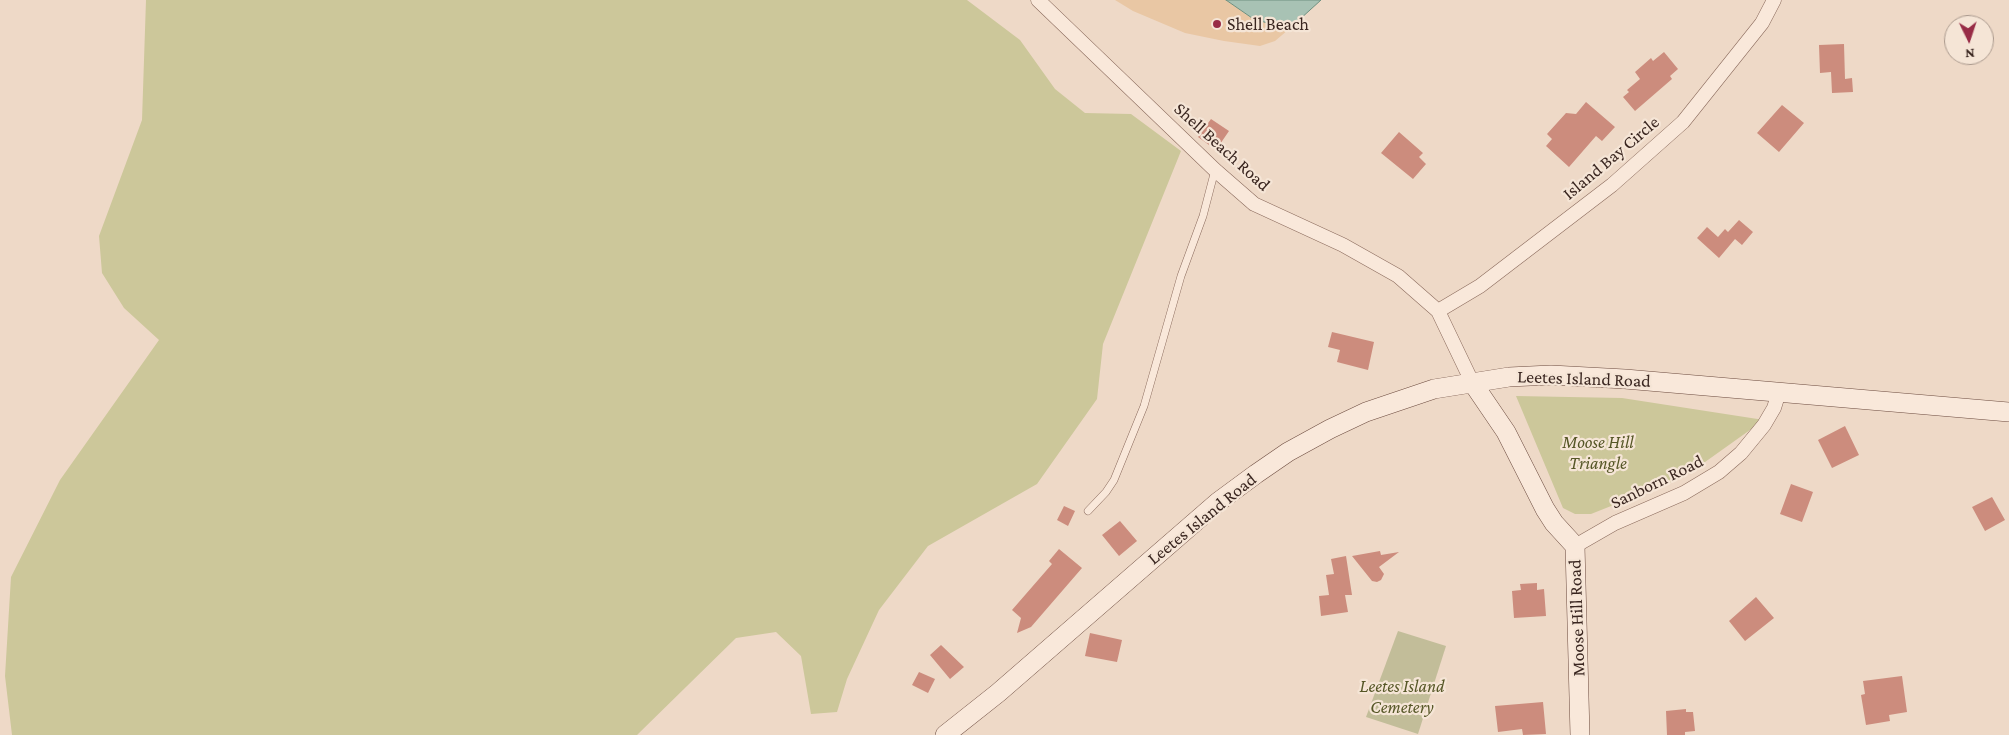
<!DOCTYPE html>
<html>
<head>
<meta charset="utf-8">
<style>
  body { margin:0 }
  #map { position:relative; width:2009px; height:735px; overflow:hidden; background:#eed9c7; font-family:"Crimson Pro",serif }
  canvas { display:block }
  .north { position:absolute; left:1944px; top:15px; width:50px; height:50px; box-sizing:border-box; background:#f5e5d6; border:1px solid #aa998d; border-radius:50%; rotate:176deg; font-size:14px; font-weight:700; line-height:20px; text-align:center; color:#3a2620 }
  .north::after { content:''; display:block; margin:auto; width:18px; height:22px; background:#982c46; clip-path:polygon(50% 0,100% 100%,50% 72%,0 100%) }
</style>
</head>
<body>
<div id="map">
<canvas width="2009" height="735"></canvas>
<div class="north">N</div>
</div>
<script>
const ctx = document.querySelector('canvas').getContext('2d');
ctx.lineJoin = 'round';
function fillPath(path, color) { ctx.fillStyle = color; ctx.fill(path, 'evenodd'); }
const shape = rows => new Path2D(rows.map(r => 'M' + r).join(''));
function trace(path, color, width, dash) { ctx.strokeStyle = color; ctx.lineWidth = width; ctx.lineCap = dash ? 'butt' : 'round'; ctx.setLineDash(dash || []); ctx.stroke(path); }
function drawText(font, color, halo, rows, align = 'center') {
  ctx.font = font + ' "Crimson Pro",serif'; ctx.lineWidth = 4.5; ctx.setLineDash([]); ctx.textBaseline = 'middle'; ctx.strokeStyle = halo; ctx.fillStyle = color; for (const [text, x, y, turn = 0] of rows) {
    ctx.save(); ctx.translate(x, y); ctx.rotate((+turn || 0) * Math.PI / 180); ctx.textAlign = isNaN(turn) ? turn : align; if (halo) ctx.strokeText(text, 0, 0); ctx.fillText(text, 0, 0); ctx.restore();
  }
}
const green = shape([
  [146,0,967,0,1020,40,1055,89,1085,113,1131,114,1181,151,1103,344,1097,399,1037,484,928,546,879,610,847,679,837,712,811,714,801,656,776,632,736,638,637,735,12,735,5,676,11,577,60,480,159,340,124,308,102,273,99,236,142,120],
  [1516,396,1622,398,1764,420,1684,477,1591,514,1575,514,1563,508]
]);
const sand = shape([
  [1115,0,1226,0,1252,18,1288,30,1275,41,1260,46,1224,41,1185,33,1133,11]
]);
const cemetery = shape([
  [1398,631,1446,646,1418,734,1366,717]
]);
const water = shape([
  [1226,0,1321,0,1288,30,1252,18,1226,0]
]);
const building = shape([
  [1844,44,1845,79,1852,78,1853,92,1832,93,1831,72,1820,73,1819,45],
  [1664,52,1678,69,1670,76,1672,79,1635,111,1623,97,1629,92,1627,90,1640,79,1635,72,1651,58,1653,61],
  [1586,102,1615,127,1602,141,1596,136,1569,167,1546,146,1552,139,1547,134,1566,113,1576,114],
  [1782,105,1804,123,1779,152,1757,133],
  [1211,119,1229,131,1216,150,1198,137],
  [1399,132,1423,153,1419,157,1426,164,1413,179,1381,153],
  [1739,220,1753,232,1742,245,1735,239,1719,258,1697,238,1707,227,1718,237,1725,229,1728,232],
  [1332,332,1374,342,1368,370,1337,362,1340,350,1328,347],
  [1845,426,1859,455,1832,468,1818,440],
  [1791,484,1813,492,1802,522,1780,514],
  [1992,497,2005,520,1985,531,1972,507],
  [1064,506,1075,511,1068,526,1057,520],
  [1120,521,1137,541,1119,556,1102,535],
  [1059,549,1082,568,1031,627,1017,633,1021,618,1012,610,1052,564,1049,561],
  [1380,551,1381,555,1399,552,1379,567,1384,574,1381,580,1377,582,1372,581,1352,556],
  [1346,556,1352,595,1345,595,1348,612,1321,616,1319,596,1329,595,1326,575,1334,574,1331,559],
  [1537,583,1537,590,1544,589,1546,616,1514,618,1512,591,1521,590,1520,584],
  [1756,597,1774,618,1745,641,1729,621],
  [1090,633,1122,640,1117,662,1085,656],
  [941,645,964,667,950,679,930,655],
  [919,672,935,679,928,693,912,685],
  [1902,676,1907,712,1889,715,1890,721,1866,725,1861,695,1865,694,1863,681],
  [1543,702,1546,734,1523,735,1522,729,1498,732,1495,706],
  [1686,709,1686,712,1693,712,1695,731,1685,732,1685,735,1667,735,1666,711]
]);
const lane = shape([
  [1088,511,1106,492,1114,480,1144,406,1181,276,1203,216,1215,170]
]);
const street = shape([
  [1038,0,1215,170,1254,204,1343,245,1398,276,1438,311,1472,382],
  [1438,311,1480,286,1612,185,1683,122,1762,23,1774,0],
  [1575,546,1615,523,1684,493,1719,472,1741,453,1764,425,1774,408,1779,392]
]);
const secondary = shape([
  [1472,382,1506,432,1545,509,1554,523,1575,546,1580,735],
  [945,735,998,693,1218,502,1256,474,1288,452,1330,429,1366,412,1434,389,1509,377,1551,375,1625,379,2009,412]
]);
const markers = [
  [1217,24,5,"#982c46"]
];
const poiNames = [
  ["Shell Beach",1227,24]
];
const streetNames = [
  ["Shell Beach Road",1222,147,42],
  ["Island Bay Circle",1611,158,-40],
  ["Leetes Island Road",1584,379,2],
  ["Sanborn Road",1657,482,-26],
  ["Leetes Island Road",1202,519,-39],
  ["Moose Hill Road",1577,618,-92]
];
const parkNames = [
  ["Moose Hill",1598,442],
  ["Triangle",1598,463],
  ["Leetes Island",1402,686],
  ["Cemetery",1402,707]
];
fillPath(green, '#ccc79a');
fillPath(sand, '#e9c7a4');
fillPath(cemetery, '#c2bd99');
fillPath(water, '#a8c2b4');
trace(water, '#6e9080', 1);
fillPath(building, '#cc8c7d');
trace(lane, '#8a6a5c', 8);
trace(street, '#8a6a5c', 15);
trace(secondary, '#6c4b3f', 20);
trace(lane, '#f9e8da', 7);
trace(street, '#f9e8da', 14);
trace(secondary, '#f9e8da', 19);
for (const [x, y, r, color] of markers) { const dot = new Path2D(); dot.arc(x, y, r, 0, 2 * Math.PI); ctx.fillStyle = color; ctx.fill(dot); trace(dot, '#f5e5d6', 2); }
drawText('18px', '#3a2620', '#f5e5d6', poiNames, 'left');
drawText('18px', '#3a2620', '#f5e5d6', streetNames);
drawText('italic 18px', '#555626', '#f5e5d6', parkNames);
</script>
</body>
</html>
